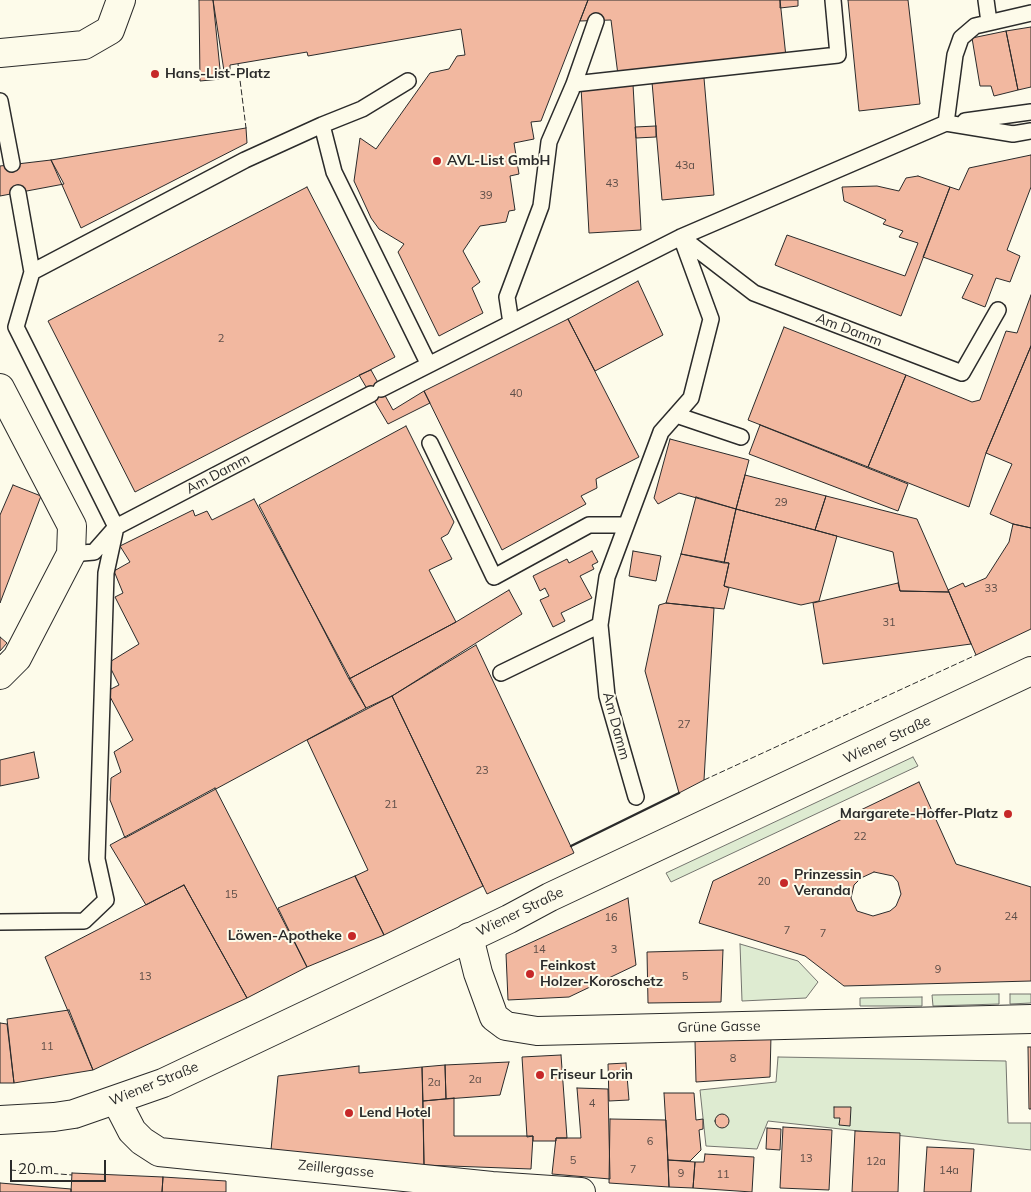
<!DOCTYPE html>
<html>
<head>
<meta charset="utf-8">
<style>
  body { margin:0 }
  #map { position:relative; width:1031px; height:1192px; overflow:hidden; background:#fdfbea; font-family:Mulish,sans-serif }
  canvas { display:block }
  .scale { position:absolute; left:10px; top:1160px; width:96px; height:22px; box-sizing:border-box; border:2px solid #2b2b2b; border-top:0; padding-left:6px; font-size:15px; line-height:18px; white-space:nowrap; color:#2b2b2b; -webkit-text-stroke:4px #fdfbea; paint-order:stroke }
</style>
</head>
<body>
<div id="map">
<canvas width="1031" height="1192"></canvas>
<div class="scale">20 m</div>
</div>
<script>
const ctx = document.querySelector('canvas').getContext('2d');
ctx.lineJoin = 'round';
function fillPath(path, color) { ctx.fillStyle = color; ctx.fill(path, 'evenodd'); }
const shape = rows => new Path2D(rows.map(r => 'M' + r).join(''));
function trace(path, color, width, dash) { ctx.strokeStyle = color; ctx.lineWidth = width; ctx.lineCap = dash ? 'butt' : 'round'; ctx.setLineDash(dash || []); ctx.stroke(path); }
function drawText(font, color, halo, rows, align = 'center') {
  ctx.font = font + ' Mulish,sans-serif'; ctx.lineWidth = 4; ctx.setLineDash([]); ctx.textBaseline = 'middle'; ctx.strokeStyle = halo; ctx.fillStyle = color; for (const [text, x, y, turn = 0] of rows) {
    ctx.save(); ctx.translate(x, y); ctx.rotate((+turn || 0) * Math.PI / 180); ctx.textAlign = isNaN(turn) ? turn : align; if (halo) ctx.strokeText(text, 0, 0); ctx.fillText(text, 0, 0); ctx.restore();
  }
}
const green = shape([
  [913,757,918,766,671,882,666,873,913,757],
  [740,944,798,961,818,982,806,998,742,1001,740,944],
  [999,994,999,1004,933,1006,932,995,999,994],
  [1010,994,1031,994,1031,1003,1010,1004,1010,994],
  [922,997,922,1006,860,1006,860,998,922,997],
  [778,1057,1006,1061,1008,1123,1031,1123,1031,1150,768,1121,757,1149,706,1146,700,1090,776,1082,778,1057]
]);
const building = shape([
  [199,0,213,0,221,79,200,81,199,0],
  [213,0,588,0,541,121,531,122,534,139,514,143,519,174,510,176,515,210,509,211,506,222,480,226,463,251,480,282,472,288,483,313,439,336,398,252,404,244,379,229,371,218,354,181,360,138,376,149,430,73,449,69,457,56,465,55,461,29,308,56,307,52,230,65,230,70,224,71,213,0],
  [588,0,780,0,786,57,618,75,611,20,580,21,588,0],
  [780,0,798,0,798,6,780,8,780,0],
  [848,0,908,0,920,104,859,111,848,0],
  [1031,27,1031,87,1018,90,1006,31,1031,27],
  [1006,31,1018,90,994,96,991,86,980,86,972,38,1006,31],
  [704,78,714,195,662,200,652,82,704,78],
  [633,84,641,230,589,233,581,87,633,84],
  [656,126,656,137,636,138,635,127,656,126],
  [246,128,247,143,81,228,51,160,246,128],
  [1031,155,1031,187,1007,250,1020,256,1010,282,996,278,985,307,962,298,973,275,923,257,950,187,959,190,969,168,1031,155],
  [51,160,64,184,0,196,0,166,51,160],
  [918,176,950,187,901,316,775,265,787,235,905,276,918,243,899,237,903,231,883,224,886,220,844,201,842,187,877,186,899,191,906,178,918,176],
  [307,187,395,357,135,492,48,321,307,187],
  [638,281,663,335,595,371,568,319,638,281],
  [1031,295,1031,346,986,453,969,507,868,467,906,375,972,402,980,400,1006,331,1017,333,1031,295],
  [568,319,639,457,596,479,597,488,581,496,586,504,502,550,424,391,568,319],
  [784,327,906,375,868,467,748,420,784,327],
  [1031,346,1031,528,1013,524,990,514,1012,464,986,453,1031,346],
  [371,370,393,410,424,391,430,403,388,424,359,375,371,370],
  [760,425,908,484,898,511,749,454,760,425],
  [406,426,454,522,448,534,441,538,452,559,429,570,456,622,349,679,259,505,406,426],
  [670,439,749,460,736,509,679,493,658,504,654,498,670,439],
  [745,475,826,496,815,530,736,509,745,475],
  [13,485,41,496,0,603,0,515,13,485],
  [826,496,917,519,949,592,900,591,893,552,815,530,826,496],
  [696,497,736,509,724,563,681,554,696,497],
  [254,499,366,708,125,838,110,800,111,778,121,772,114,752,133,740,107,691,119,685,108,663,139,644,115,597,123,593,114,571,130,562,120,546,193,510,195,516,207,511,212,520,254,499],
  [736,509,837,536,819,601,801,605,724,586,729,563,724,563,736,509],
  [1013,524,1031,528,1031,629,976,655,948,590,963,583,965,587,986,578,1009,542,1013,524],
  [592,551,598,562,592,565,594,569,580,576,592,598,561,613,565,621,553,627,540,600,549,596,545,588,540,591,533,576,567,559,569,563,592,551],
  [633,551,661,556,656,581,629,576,633,551],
  [681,554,729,563,724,586,729,588,724,609,666,603,681,554],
  [898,583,900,591,949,592,971,644,823,664,813,603,898,583],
  [509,590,522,614,392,696,366,708,349,679,456,622,509,590],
  [666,603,714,608,704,780,679,793,645,671,659,605,666,603],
  [0,637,7,643,0,651,0,637],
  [476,645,574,853,487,894,392,696,476,645],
  [392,696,483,886,384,935,355,876,368,870,307,740,392,696],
  [34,752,39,778,0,786,0,760,34,752],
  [919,782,956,864,1031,887,1031,981,844,986,805,956,699,923,713,881,919,782],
  [874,872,893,876,898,882,901,894,896,906,890,911,873,916,857,911,851,898,854,885,861,878,874,872],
  [215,788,307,967,247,998,184,885,146,905,110,845,215,788],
  [355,876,384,935,307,967,278,908,355,876],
  [184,885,247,998,93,1070,45,957,184,885],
  [628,898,636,965,569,997,508,1000,506,954,628,898],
  [723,950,721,1002,648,1003,647,952,723,950],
  [69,1010,93,1070,14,1083,7,1019,69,1010],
  [0,1023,7,1024,14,1083,0,1083,0,1023],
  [771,1036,770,1077,696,1082,695,1041,771,1036],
  [1028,1047,1031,1047,1031,1109,1029,1109,1028,1047],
  [561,1055,567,1138,556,1138,556,1141,533,1141,533,1136,527,1137,522,1057,561,1055],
  [509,1062,500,1095,446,1099,445,1065,509,1062],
  [626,1063,629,1100,609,1101,608,1064,626,1063],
  [445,1065,446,1099,423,1101,422,1067,445,1065],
  [359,1066,359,1073,422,1067,424,1165,271,1150,278,1076,359,1066],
  [577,1088,608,1089,610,1179,552,1174,556,1138,581,1138,577,1088],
  [664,1093,694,1093,696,1120,703,1119,703,1129,699,1130,701,1150,690,1161,668,1160,664,1093],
  [454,1098,454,1136,533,1136,531,1169,424,1165,423,1101,454,1098],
  [834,1107,851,1107,850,1126,839,1125,840,1118,834,1118,834,1107],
  '715 1121a7 7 0 1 1 14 0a7 7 0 1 1-14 0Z',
  [610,1119,666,1120,669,1187,609,1183,610,1119],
  [783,1127,832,1130,829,1190,780,1188,783,1127],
  [767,1128,781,1129,780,1150,766,1149,767,1128],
  [855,1131,900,1133,898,1192,852,1192,855,1131],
  [927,1147,974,1149,971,1192,924,1192,927,1147],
  [705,1154,754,1157,752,1192,693,1188,695,1162,704,1162,705,1154],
  [668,1160,695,1162,693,1188,669,1187,668,1160],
  [72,1173,163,1177,162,1192,71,1192,72,1173],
  [163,1177,226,1181,226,1192,162,1192,163,1177],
  [0,1183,71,1189,71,1192,0,1192,0,1183]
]);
const lane = shape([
  [986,0,989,22],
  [574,84,838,55,833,0],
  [0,101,12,164],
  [965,121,1031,112],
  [946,123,955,55,961,38,975,26,1031,13],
  [322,125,362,109,408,81],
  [681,237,754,293,962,373,998,310],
  [32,272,245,160,322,125,334,172,428,363],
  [511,323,507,297,541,206,549,142,574,84,596,21],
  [381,389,681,237,946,123,1013,134,1031,131],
  [676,415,741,437],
  [430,443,494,577,589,525,626,525],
  [71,554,94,552,116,527,371,394],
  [501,673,600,625],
  [636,797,607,696,600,625,607,577,661,432,691,398,711,319,681,237],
  [0,922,84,921,106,900,97,859,106,573,116,527,16,327,32,272,18,193]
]);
const street = shape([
  [0,53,84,45,110,30,121,0],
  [0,388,72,526,71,554,17,658,0,675],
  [469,937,478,973,494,1017,506,1026,537,1031,1031,1019],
  [116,1100,132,1131,142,1141,159,1152,492,1186,581,1192]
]);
const secondary = shape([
  [0,1120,54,1117,74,1114,163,1083,509,919,550,897,1031,671]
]);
const fence = shape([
  [238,64,246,128],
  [704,780,976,655],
  [10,1170,72,1175]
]);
const wall = shape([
  [571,846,679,793]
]);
const markers = [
  [155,74,5,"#c62828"],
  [437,161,5,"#c62828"],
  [1008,814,5,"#c62828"],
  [784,883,5,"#c62828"],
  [352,936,5,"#c62828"],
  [530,974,5,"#c62828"],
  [540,1075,5,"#c62828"],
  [349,1113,5,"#c62828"]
];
const numberNames = [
  ["43a",685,166],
  ["43",612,184],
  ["39",486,196],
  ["2",221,339],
  ["40",516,394],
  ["29",781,503],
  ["33",991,589],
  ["31",889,623],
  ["27",684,725],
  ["23",482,771],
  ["21",391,805],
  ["22",860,837],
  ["20",764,882],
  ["15",231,895],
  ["24",1011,917],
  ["16",611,918],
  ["7",787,931],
  ["7",823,934],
  ["14",539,950],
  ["3",614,950],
  ["9",938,970],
  ["13",145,977],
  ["5",685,977],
  ["11",47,1047],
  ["8",733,1059],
  ["2a",475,1080],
  ["2a",434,1083],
  ["4",592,1104],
  ["6",650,1142],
  ["13",806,1159],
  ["5",573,1161],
  ["12a",876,1162],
  ["7",633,1170],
  ["14a",949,1171],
  ["9",681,1174],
  ["11",723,1175]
];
const poiNames = [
  ["Hans-List-Platz",165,74],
  ["AVL-List GmbH",447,161],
  ["Margarete-Hoffer-Platz",998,814,"right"],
  ["Prinzessin",794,875],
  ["Veranda",794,891],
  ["Löwen-Apotheke",342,936,"right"],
  ["Feinkost",540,966],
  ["Holzer-Koroschetz",540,982],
  ["Friseur Lorin",550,1075],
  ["Lend Hotel",359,1113]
];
const streetNames = [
  ["Am Damm",849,330,21],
  ["Am Damm",218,474,-28],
  ["Am Damm",616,726,75],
  ["Wiener Straße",887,740,-25],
  ["Wiener Straße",520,912,-26],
  ["Grüne Gasse",719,1027,-1],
  ["Wiener Straße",154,1084,-22],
  ["Zeillergasse",336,1169,6]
];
fillPath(green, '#deebd1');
trace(green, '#74746e', 1);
fillPath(building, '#f2b8a0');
trace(building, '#2b2b2b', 1);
trace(lane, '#2b2b2b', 18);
trace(street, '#2b2b2b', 30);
trace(secondary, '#2b2b2b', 30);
trace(lane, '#fdfbea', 15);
trace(street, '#fdfbea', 28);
trace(secondary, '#fdfbea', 28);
trace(fence, '#2b2b2b', 1, [6, 2.5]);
trace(wall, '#2b2b2b', 2.5);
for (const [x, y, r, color] of markers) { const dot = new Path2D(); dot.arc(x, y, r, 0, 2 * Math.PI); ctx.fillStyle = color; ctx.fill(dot); trace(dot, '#fdfbea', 2); }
drawText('11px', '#5d4e48', null, numberNames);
drawText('bold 14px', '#2b2b2b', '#fdfbea', poiNames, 'left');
drawText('14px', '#2b2b2b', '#fdfbea', streetNames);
</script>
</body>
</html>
